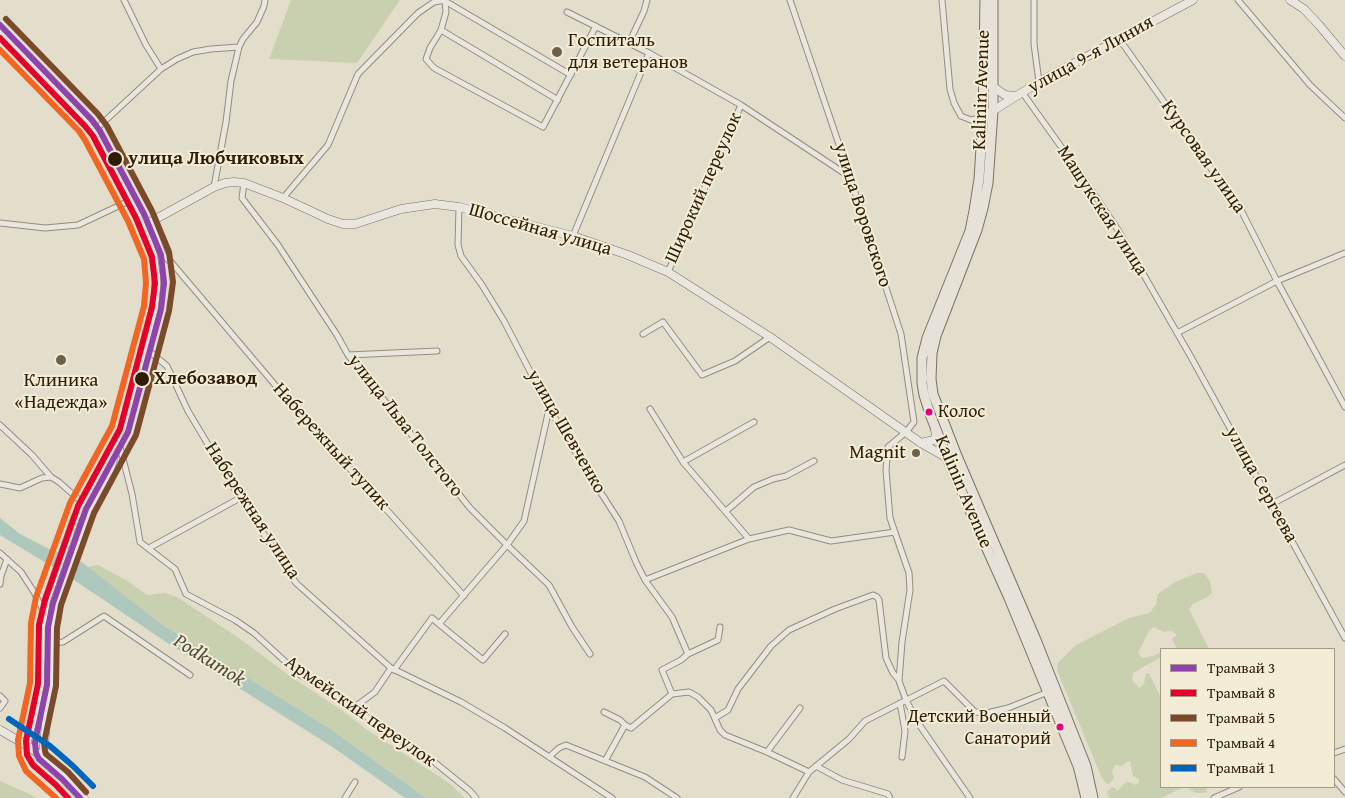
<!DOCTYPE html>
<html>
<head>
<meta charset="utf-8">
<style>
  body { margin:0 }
  #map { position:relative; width:1345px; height:798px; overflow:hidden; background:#e3decc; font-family:"Gentium Book Plus",serif }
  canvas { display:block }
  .legend { position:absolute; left:1160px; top:648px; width:175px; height:140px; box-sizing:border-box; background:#f3edd7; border:1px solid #a59983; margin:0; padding:6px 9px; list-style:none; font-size:15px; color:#2f1c04 }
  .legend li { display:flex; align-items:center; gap:10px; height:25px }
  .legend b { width:25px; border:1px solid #a59983 }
</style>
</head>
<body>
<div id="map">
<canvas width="1345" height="798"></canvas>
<ul class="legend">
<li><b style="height:6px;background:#8e44ad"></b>Трамвай 3</li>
<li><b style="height:6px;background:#e4002b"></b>Трамвай 8</li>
<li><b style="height:6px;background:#7a4b2a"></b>Трамвай 5</li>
<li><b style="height:6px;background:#f26522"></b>Трамвай 4</li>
<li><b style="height:6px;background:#0065bd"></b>Трамвай 1</li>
</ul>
</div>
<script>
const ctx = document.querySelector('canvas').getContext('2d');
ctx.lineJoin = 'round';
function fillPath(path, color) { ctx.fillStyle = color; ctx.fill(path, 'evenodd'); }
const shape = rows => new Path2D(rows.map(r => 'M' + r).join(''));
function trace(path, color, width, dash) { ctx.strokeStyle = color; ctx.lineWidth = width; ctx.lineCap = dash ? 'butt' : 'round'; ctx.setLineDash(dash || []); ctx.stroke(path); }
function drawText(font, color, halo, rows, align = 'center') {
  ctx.font = font + ' "Gentium Book Plus",serif'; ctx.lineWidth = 4; ctx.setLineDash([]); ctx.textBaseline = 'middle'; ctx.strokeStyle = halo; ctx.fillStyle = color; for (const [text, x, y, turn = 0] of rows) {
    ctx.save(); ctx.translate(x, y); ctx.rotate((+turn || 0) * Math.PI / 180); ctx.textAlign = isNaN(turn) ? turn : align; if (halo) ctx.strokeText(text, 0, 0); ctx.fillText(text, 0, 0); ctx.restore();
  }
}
const green = shape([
  [291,0,400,0,357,63,269,59],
  [98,565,129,582,147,595,165,593,177,597,239,638,290,676,344,712,366,729,449,783,465,798,426,798,332,730,161,624,87,567],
  [1197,573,1204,573,1210,581,1212,593,1207,597,1193,604,1189,609,1209,649,1177,649,1172,639,1177,635,1172,631,1164,632,1154,627,1149,631,1138,653,1142,658,1153,656,1161,652,1161,657,1133,673,1132,680,1139,688,1144,684,1146,673,1149,673,1161,698,1161,787,1206,787,1207,792,1204,793,1196,793,1186,787,1182,788,1161,798,1109,798,1107,792,1112,787,1115,788,1117,791,1125,783,1129,782,1136,785,1139,783,1139,779,1133,776,1130,761,1127,762,1122,766,1115,765,1112,771,1114,778,1109,784,1106,783,1101,776,1060,677,1057,670,1058,663,1076,645,1129,618,1149,613,1156,605,1158,594,1175,582],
  [0,781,38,798,0,798]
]);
const water = shape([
  [0,518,20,534,51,550,74,556,161,624,332,730,426,798,405,798,331,746,169,644,71,578,8,540,0,535]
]);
const street = shape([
  [124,0,146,45,161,69],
  [790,0,850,177,901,334,914,422,906,432,888,447,886,470,890,518,909,573,910,590,902,642,899,681,906,700,918,723,970,798],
  [942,0,950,89,954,103,961,116,971,120,983,117],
  [1034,0,1034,44,1039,82],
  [1238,0,1310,85,1345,118],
  [445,1,446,12,441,30,430,48,426,59,434,68,543,127,596,26],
  [445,1,571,75],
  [567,12,649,53,741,105,850,177],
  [441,30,558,100],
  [1120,40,1242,212,1277,281,1345,407],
  [629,43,644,11,647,0],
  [1022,92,1082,176,1118,230,1191,357,1345,638],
  [93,132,161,69,177,59,193,52,211,49,239,47],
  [244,183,242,198,278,245,337,335,348,355,470,508,507,545,549,585,572,627,590,654],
  [214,187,226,122,231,81,239,47,243,39,257,22,264,6,265,0],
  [283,198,328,145,358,74,418,13,434,2,445,0],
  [459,207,458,245,461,256,482,285,504,321,549,408,585,468,619,521,636,562,645,580,672,617,688,654,681,660,662,670,672,694,689,692,698,697,711,710,720,730,725,735,767,752,809,772],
  [151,221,163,255,171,262,281,392,464,596],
  [0,223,45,228,78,225,129,201],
  [573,236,649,53],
  [668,272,741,105],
  [1177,333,1277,281,1345,253],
  [643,334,663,322,702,375,735,361,770,337],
  [144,347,167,366,188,411,240,498,296,583,391,668,461,702,505,728,612,798],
  [348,355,437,351],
  [650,409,683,462,749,539],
  [0,425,32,455,51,477,59,482,85,505],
  [119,443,132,494,140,542,175,569,186,594,235,620,254,633,300,675,356,706,376,726,428,757,470,791,476,798],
  [683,462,754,422],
  [0,484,20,488,42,478,51,477],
  [1272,504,1345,465],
  [726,511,754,487,773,479,786,476,814,461],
  [149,548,240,498],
  [0,553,21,572,34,592,44,612],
  [645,580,749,539,789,530,831,541,895,532],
  [0,584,1,576,7,559],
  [439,624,483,660,505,634],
  [52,643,63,642,104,616,190,675],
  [688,654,718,640,720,627],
  [394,670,432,618,439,624,507,545,524,521,549,409],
  [0,696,5,701,0,708],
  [900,703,905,731,902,757],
  [356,706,375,692,391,668],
  [604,712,620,720,625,725,631,728,672,694],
  [715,718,728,710,738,689,771,646,789,630,835,609,873,595,877,597,879,600,886,658,893,673,899,680],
  [767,752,800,708],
  [1334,753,1345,749],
  [549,757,559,748,566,745,645,777,677,798],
  [605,761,625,725],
  [816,766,842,780,888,794,890,798],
  [1334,779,1345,792],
  [345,798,355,782],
  [793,798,809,772,849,739,865,721,944,681,975,712,987,713,1008,708,1048,692],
  [1214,798,1239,787]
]);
const secondary = shape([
  [1290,0,1304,9,1319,25,1345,56],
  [0,32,36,68,93,132,143,226,153,255,156,275,156,289,154,308,135,385,117,446,110,470,84,521,56,604,52,623,51,666,43,757],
  [992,86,1005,95,1015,96],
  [983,117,1039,82,1193,0],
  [143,226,214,187,225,183,234,182,244,183,283,198,328,219,343,224,355,224,401,209,435,204,459,207,573,236,628,255,668,272,770,337,921,443,949,459],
  [921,443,934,440,936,436,935,429],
  [0,730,26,745,43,757,84,798],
  [26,745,33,720,40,685,42,627,46,601,75,518,93,484,111,456]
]);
const primary = shape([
  [985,0,983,117,979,179,974,211,970,231,927,338,922,358,922,383,924,395,930,414,948,460,982,538,1009,598,1078,766,1086,798],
  [993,0,993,111,988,183,983,208,977,230,936,336,932,353,931,379,933,394,957,456,1036,640,1086,766,1093,798]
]);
const tram1 = shape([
  [0,25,92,120,100,131,144,214,161,255,164,283,161,309,128,432,86,509,53,603,48,627,47,685,35,742,36,753,39,759,62,779,80,798]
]);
const tram2 = shape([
  [0,38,85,126,93,136,136,218,152,257,155,283,152,307,120,429,78,506,45,600,39,625,38,684,26,741,27,755,33,765,56,785,68,798]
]);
const tram3 = shape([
  [6,19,98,114,107,126,152,211,169,252,173,282,169,311,136,435,94,513,61,605,57,628,56,686,44,743,45,751,46,754,68,772,86,792]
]);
const tram4 = shape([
  [0,50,79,131,85,140,128,221,144,259,146,283,144,306,112,426,70,503,36,597,31,623,30,683,18,740,19,756,26,771,56,798]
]);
const tram5 = shape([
  [9,719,50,746,73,766,93,786]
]);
const markers = [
  [557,52,6,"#6e604a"],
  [115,159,8,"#2f1c04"],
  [61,360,6,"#6e604a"],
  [142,379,8,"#2f1c04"],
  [929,412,4.5,"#e5007d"],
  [916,453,5,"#6e604a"],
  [1060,727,4.5,"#e5007d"]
];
const busNames = [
  ["Колос",938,412],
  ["Детский Военный",1051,717,"right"],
  ["Санаторий",1051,739,"right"]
];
const poiNames = [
  ["Госпиталь",568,41],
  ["для ветеранов",568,63],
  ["Клиника",61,381,"center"],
  ["«Надежда»",61,403,"center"],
  ["Magnit",906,453,"right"]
];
const streetNames = [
  ["улица 9-я Линия",1091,55,-29],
  ["Kalinin Avenue",982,90,-88],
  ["Курсовая улица",1203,157,55],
  ["Широкий переулок",704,188,-66],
  ["Машукская улица",1102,211,57],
  ["улица Воровского",862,215,72],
  ["Шоссейная улица",540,230,16],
  ["улица Льва Толстого",405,426,52],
  ["улица Шевченко",566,432,60],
  ["Набережный тупик",331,447,48],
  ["улица Сергеева",1261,485,61],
  ["Kalinin Avenue",963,492,67],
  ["Набережная улица",252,511,57],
  ["Армейский переулок",360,712,35]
];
const stopNames = [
  ["улица Любчиковых",128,159],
  ["Хлебозавод",154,379]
];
const waterNames = [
  ["Podkumok",209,661,32]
];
fillPath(green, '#c8d0af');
fillPath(water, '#afc8bd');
trace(street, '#928d80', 7);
trace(secondary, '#787266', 9);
trace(primary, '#787266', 11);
trace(street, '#e9e6dd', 5);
trace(secondary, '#e9e6dd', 8);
trace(primary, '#e6e2d8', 9);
trace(tram1, '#8e44ad', 6);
trace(tram2, '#e4002b', 6);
trace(tram3, '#7a4b2a', 6);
trace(tram4, '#f26522', 6);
trace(tram5, '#0065bd', 6);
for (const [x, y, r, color] of markers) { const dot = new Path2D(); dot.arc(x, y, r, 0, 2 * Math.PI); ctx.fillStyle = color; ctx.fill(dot); trace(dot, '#f3edd7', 2); }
drawText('18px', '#2f1c04', '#f3edd7', busNames, 'left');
drawText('19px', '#2f1c04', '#f3edd7', poiNames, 'left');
drawText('19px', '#2f1c04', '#f3edd7', streetNames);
drawText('bold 19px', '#2f1c04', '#f3edd7', stopNames, 'left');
drawText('italic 20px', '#4f4d39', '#f3edd7', waterNames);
</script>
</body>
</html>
